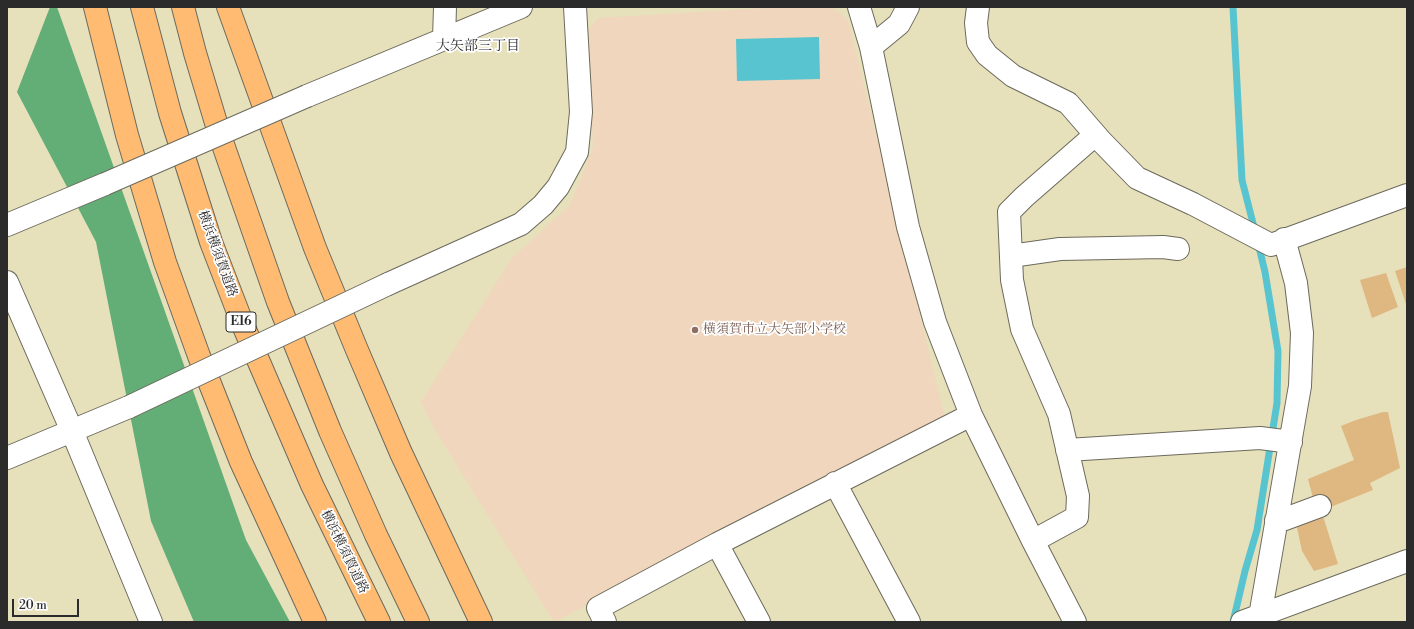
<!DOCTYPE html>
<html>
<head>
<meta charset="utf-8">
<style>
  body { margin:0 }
  #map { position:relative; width:1414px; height:629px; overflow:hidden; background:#e6e0bb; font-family:"Libre Bodoni",serif }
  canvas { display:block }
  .frame { position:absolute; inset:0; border:8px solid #2b2b2b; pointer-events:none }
  .scale { position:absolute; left:12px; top:599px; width:67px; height:18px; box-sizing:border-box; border:2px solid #2b2b2b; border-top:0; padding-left:5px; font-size:12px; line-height:14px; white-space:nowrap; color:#2b2b2b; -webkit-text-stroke:3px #fff; paint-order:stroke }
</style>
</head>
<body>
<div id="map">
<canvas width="1414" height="629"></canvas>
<div class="frame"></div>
<div class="scale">20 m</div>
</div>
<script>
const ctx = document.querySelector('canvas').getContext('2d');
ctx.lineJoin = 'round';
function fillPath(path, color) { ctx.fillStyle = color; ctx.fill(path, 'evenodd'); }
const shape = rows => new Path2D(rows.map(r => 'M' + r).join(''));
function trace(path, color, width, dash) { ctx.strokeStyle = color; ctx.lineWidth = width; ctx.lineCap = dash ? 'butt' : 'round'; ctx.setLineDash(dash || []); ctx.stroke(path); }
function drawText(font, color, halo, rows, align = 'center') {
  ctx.font = font + ' "Libre Bodoni","Noto Serif JP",serif'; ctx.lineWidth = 3.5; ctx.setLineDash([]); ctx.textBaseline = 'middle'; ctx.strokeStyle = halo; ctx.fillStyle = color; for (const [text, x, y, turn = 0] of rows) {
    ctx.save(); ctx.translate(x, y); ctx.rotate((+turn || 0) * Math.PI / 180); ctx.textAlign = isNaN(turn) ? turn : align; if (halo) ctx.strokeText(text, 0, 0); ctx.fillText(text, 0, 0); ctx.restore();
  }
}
const built = shape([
  [784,7,832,7,848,20,944,414,939,424,554,622,435,430,421,402,512,258,570,205,593,148,589,29,598,18]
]);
const forest = shape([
  [50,7,57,7,246,540,290,622,194,622,151,521,96,242,17,92]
]);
const water = shape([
  [819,37,820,79,737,81,736,39]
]);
const stream = shape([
  [1233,7,1242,180,1255,231],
  [1233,622,1245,571,1257,530,1277,403,1278,351,1265,272,1258,243]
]);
const building = shape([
  [1407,267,1407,304,1406,304,1395,271],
  [1386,273,1398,307,1372,318,1360,280],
  [1383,412,1388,412,1400,468,1370,483,1373,490,1328,508,1314,502,1308,479,1354,460,1341,426,1356,420],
  [1323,516,1338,564,1314,571,1302,551,1296,523]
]);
const minor = shape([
  [859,7,871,47,908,227,935,322,971,415,1033,541,1075,622],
  [978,7,976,23,978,42,987,55,1013,76,1068,103,1101,141,1137,178,1193,204,1271,245,1407,195],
  [444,39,445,7],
  [871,47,899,24,908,7],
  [307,96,521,7],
  [7,225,105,184],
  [1011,256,1060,249,1163,247,1178,249],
  [7,282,72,431,151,622],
  [388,284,521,224,543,205,558,187,577,152,581,112,575,7],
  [1067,450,1260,438,1291,442],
  [7,458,129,407],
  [835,483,909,622],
  [1276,520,1285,519,1320,506],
  [1033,541,1077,517,1078,496,1059,414,1022,329,1012,280,1009,212,1024,197,1095,135],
  [717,544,759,622],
  [605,622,598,608,717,544,971,415],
  [1242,622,1407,561],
  [1259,622,1300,386,1302,333,1296,283,1284,239]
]);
const highway = shape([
  [95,7,127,135,165,262,199,356,241,462,315,622],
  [142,7,170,113,211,242,243,325,312,485,379,622],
  [183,7,195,53,220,136,278,302,330,431,376,535,418,622],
  [228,7,315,248,357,350,401,453,481,622]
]);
const minorBridge = shape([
  [105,184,307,96],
  [129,407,388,284]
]);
const markers = [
  [695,330,4,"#8d6e63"]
];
const shields = [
  [241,322,30]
];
const shieldNames = [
  ["E16",241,322]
];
const streetNames = [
  ["横浜横須賀道路",217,254,70],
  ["横浜横須賀道路",344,552,64]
];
const educationNames = [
  ["横須賀市立大矢部小学校",703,330]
];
const neighbourhoodNames = [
  ["大矢部三丁目",478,47]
];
fillPath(built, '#f0d6bc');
fillPath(forest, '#63ad76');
fillPath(water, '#57c4cf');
trace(stream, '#57c4cf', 7);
fillPath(building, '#dfb781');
trace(minor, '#6c6a5d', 24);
trace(highway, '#6c6a5d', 24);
trace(minor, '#fff', 22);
trace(highway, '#ffbb71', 22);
trace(minorBridge, '#6c6a5d', 24, []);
trace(minorBridge, '#fff', 22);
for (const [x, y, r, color] of markers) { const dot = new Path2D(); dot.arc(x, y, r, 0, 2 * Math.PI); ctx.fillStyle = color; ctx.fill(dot); trace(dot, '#fff', 1.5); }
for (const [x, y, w] of shields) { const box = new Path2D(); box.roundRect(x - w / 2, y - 10, w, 20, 3); ctx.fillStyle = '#fff'; ctx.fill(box); trace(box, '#2b2b2b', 1); }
drawText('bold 12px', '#2b2b2b', null, shieldNames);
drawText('13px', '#2b2b2b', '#fff', streetNames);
drawText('13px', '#785e54', '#fff', educationNames, 'left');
drawText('14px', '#2b2b2b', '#fff', neighbourhoodNames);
</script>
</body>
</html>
